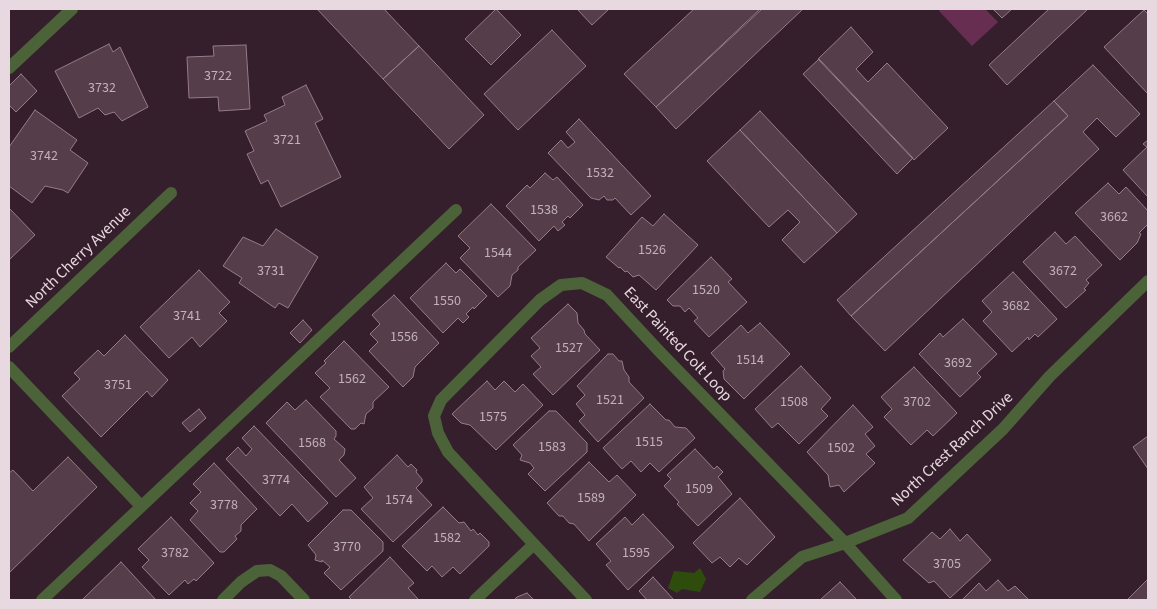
<!DOCTYPE html>
<html>
<head>
<meta charset="utf-8">
<style>
  body { margin:0 }
  #map { position:relative; width:1157px; height:609px; overflow:hidden; background:#351f2c; font-family:"Source Sans 3",sans-serif }
  canvas { display:block }
  .frame { position:absolute; inset:0; border:10px solid #e8d9e0; pointer-events:none }
</style>
</head>
<body>
<div id="map">
<canvas width="1157" height="609"></canvas>
<div class="frame"></div>
</div>
<script>
const ctx = document.querySelector('canvas').getContext('2d');
ctx.lineJoin = 'round';
function fillPath(path, color) { ctx.fillStyle = color; ctx.fill(path, 'evenodd'); }
const shape = rows => new Path2D(rows.map(r => 'M' + r).join(''));
function trace(path, color, width, dash) { ctx.strokeStyle = color; ctx.lineWidth = width; ctx.lineCap = dash ? 'butt' : 'round'; ctx.setLineDash(dash || []); ctx.stroke(path); }
function drawText(font, color, halo, rows, align = 'center') {
  ctx.font = font + ' "Source Sans 3",sans-serif'; ctx.lineWidth = 4; ctx.setLineDash([]); ctx.textBaseline = 'middle'; ctx.strokeStyle = halo; ctx.fillStyle = color; for (const [text, x, y, turn = 0] of rows) {
    ctx.save(); ctx.translate(x, y); ctx.rotate((+turn || 0) * Math.PI / 180); ctx.textAlign = isNaN(turn) ? turn : align; if (halo) ctx.strokeText(text, 0, 0); ctx.fillText(text, 0, 0); ctx.restore();
  }
}
const green = shape([
  [941,9,985,9,998,22,972,46,939,11]
]);
const water = shape([
  [700,568,706,579,700,592,682,589,677,593,668,588,674,571,694,573]
]);
const building = shape([
  [317,9,384,9,419,46,383,79,317,9],
  [496,9,521,35,491,65,465,39,496,9],
  [577,9,609,9,592,25,577,9],
  [694,9,760,9,656,107,624,74,694,9],
  [762,9,803,9,676,129,656,107,762,9],
  [993,9,1012,9,1002,18,993,9],
  [1049,9,1088,9,1007,85,989,65,1049,9],
  [1144,10,1148,14,1148,94,1104,47,1144,10],
  [851,27,873,52,856,69,868,82,887,63,948,128,914,160,818,59,851,27],
  [552,30,586,66,518,130,484,94,552,30],
  [109,44,113,52,120,47,148,107,122,121,114,112,105,115,98,108,79,118,55,71,109,44],
  [246,45,250,109,219,111,218,97,189,98,187,57,214,56,213,46,246,45],
  [419,46,484,115,449,149,383,79,419,46],
  [819,59,913,158,897,174,803,74,819,59],
  [1093,65,1140,114,1116,137,1097,118,1083,132,1099,149,885,351,851,316,1068,116,1054,101,1093,65],
  [21,74,37,91,16,112,9,105,9,86,21,74],
  [306,85,323,119,315,123,341,177,281,207,268,180,261,184,247,154,254,151,245,131,267,121,264,115,285,105,282,97,306,85],
  [1054,101,1068,116,851,316,837,300,1054,101],
  [35,110,77,140,70,150,88,163,68,193,63,190,45,186,32,203,9,186,9,147,35,110],
  [760,111,857,214,837,233,740,130,760,111],
  [579,119,651,196,631,215,615,198,613,200,607,200,604,196,599,200,591,198,548,153,561,140,568,148,575,142,566,132,579,119],
  [740,130,837,233,804,263,782,240,800,222,788,210,769,227,707,161,740,130],
  [1148,140,1148,197,1123,170,1147,147,1143,144,1148,140],
  [545,173,553,180,557,177,583,205,570,218,568,216,562,222,565,225,558,231,554,226,539,241,506,206,527,185,530,188,545,173],
  [1108,183,1119,194,1126,187,1148,211,1148,224,1139,233,1141,234,1137,243,1120,260,1075,213,1108,183],
  [491,204,536,250,518,267,518,270,512,275,510,286,498,297,460,258,470,248,458,236,491,204],
  [9,208,35,235,9,260,9,208],
  [664,214,698,245,656,290,639,275,633,277,627,271,625,272,620,267,619,268,606,257,642,217,653,226,664,214],
  [276,229,318,257,288,308,279,303,275,308,239,283,242,278,223,266,243,237,263,246,276,229],
  [1055,232,1066,244,1075,236,1102,265,1086,280,1089,283,1084,289,1086,290,1066,308,1023,262,1055,232],
  [711,257,732,279,728,282,747,302,709,337,694,321,698,318,689,308,685,312,680,306,673,306,667,300,711,257],
  [446,263,456,273,460,269,487,296,474,309,473,307,466,314,469,317,463,323,458,318,443,333,410,298,446,263],
  [199,270,230,302,219,313,227,321,200,347,192,337,169,358,140,327,199,270],
  [1013,272,1057,319,1038,337,1035,334,1029,340,1028,337,1012,352,983,321,992,312,982,301,1013,272],
  [394,295,439,343,415,367,413,377,403,387,369,351,378,342,370,334,380,324,372,315,394,295],
  [568,304,577,313,578,323,584,330,585,334,600,350,553,395,533,374,541,367,531,356,540,348,531,338,568,304],
  [963,319,997,354,977,373,981,377,960,397,919,354,940,333,943,337,963,319],
  [303,320,312,330,300,343,290,333,303,320],
  [760,323,790,354,744,399,724,379,723,371,725,369,711,353,741,325,748,333,760,323],
  [125,335,168,380,152,397,147,391,101,437,62,396,80,379,74,373,98,350,104,356,125,335],
  [344,341,389,387,373,402,373,408,366,414,364,424,361,423,355,429,351,429,320,397,330,388,315,373,326,363,324,361,344,341],
  [608,354,613,354,619,361,622,361,624,370,629,377,629,382,644,398,598,442,579,421,585,415,576,404,585,395,577,386,608,354],
  [801,366,831,398,821,409,828,416,799,444,778,423,772,428,755,409,801,366],
  [914,367,957,413,933,436,927,430,911,445,884,417,892,409,881,397,914,367],
  [487,381,495,390,504,381,515,392,523,384,543,405,496,450,470,425,461,423,452,414,487,381],
  [306,400,336,431,336,436,334,439,345,449,344,455,339,460,356,478,336,497,266,423,287,402,295,410,306,400],
  [650,404,666,420,669,420,675,427,686,428,695,438,659,472,650,463,641,472,631,461,622,469,603,448,650,404],
  [853,405,873,427,865,434,875,446,866,454,875,463,844,492,839,485,830,487,828,475,807,452,853,405],
  [199,409,206,418,190,432,182,423,199,409],
  [549,411,556,411,587,443,587,452,545,491,528,474,534,468,530,463,520,460,522,455,513,445,549,411],
  [254,426,328,503,308,522,292,504,280,516,226,459,238,447,246,456,252,449,242,438,254,426],
  [1148,436,1148,469,1133,447,1148,436],
  [695,449,714,469,717,466,723,472,718,477,732,494,698,526,677,504,679,502,664,486,671,479,667,475,695,449],
  [397,455,408,467,411,464,417,470,416,472,422,479,422,482,416,488,432,505,393,542,361,509,373,498,364,487,397,455],
  [68,457,97,487,9,573,9,473,13,470,33,491,68,457],
  [589,462,609,482,617,475,636,495,589,541,574,524,569,523,563,516,559,516,547,503,589,462],
  [214,463,257,509,241,525,241,531,235,536,237,539,224,552,220,552,190,520,198,511,190,503,201,492,193,484,214,463],
  [740,498,775,537,747,565,739,558,730,567,720,557,712,563,693,543,740,498],
  [443,507,459,523,464,522,471,531,473,529,478,535,480,533,489,542,489,546,460,574,453,567,442,577,432,566,427,571,402,546,443,507],
  [343,510,351,510,383,542,383,551,341,590,324,573,330,567,322,560,322,562,315,560,316,555,308,545,343,510],
  [643,514,674,547,628,590,606,565,611,561,596,544,625,517,632,525,643,514],
  [171,517,214,563,196,581,194,579,188,584,185,580,169,595,142,567,149,560,138,549,171,517],
  [950,529,960,541,967,534,991,560,950,598,934,581,929,583,903,560,932,532,940,539,950,529],
  [390,557,414,583,408,588,418,599,417,600,352,600,349,597,390,557],
  [121,562,156,600,82,600,121,562],
  [653,577,674,600,647,600,639,591,653,577],
  [1148,579,1148,600,1127,600,1148,579],
  [998,580,1008,591,1015,586,1029,600,962,600,979,583,986,591,998,580],
  [840,582,857,600,820,600,840,582],
  [527,593,534,600,514,600,517,597,527,593]
]);
const lane = shape([
  [9,68,72,9],
  [9,367,141,506],
  [42,600,456,210]
]);
const street = shape([
  [9,347,171,193],
  [223,600,241,582,257,571,270,570,281,576,304,600],
  [475,600,533,545],
  [586,600,448,452,438,433,434,416,441,400,540,300,561,285,582,283,607,295,659,351,845,543,896,600],
  [752,600,802,557,845,543,908,518,1003,429,1050,376,1148,281]
]);
const numberNames = [
  ["3722",218,77],
  ["3732",102,89],
  ["3721",287,141],
  ["3742",44,157],
  ["1532",600,174],
  ["1538",544,211],
  ["3662",1114,218],
  ["1526",652,251],
  ["1544",498,254],
  ["3731",271,272],
  ["3672",1063,272],
  ["1520",706,291],
  ["1550",447,302],
  ["3682",1016,307],
  ["3741",187,317],
  ["1556",404,338],
  ["1527",569,349],
  ["1514",750,361],
  ["3692",958,364],
  ["1562",352,380],
  ["3751",118,386],
  ["1521",610,401],
  ["1508",794,403],
  ["3702",917,403],
  ["1575",493,418],
  ["1515",649,443],
  ["1568",312,444],
  ["1583",552,448],
  ["1502",841,449],
  ["3774",276,481],
  ["1509",699,490],
  ["1589",591,499],
  ["1574",399,501],
  ["3778",224,506],
  ["1582",447,539],
  ["3770",347,548],
  ["3782",175,554],
  ["1595",636,554],
  ["3705",947,565]
];
const streetNames = [
  ["North Cherry Avenue",79,258,-44],
  ["East Painted Colt Loop",677,345,47],
  ["North Crest Ranch Drive",953,450,-43]
];
fillPath(green, '#672e51');
fillPath(water, '#2e4d0c');
fillPath(building, '#553d4a');
trace(building, '#977c8b', 1);
trace(lane, '#4c6339', 12);
trace(street, '#4c6339', 12);
drawText('14px', '#c3b2ba', null, numberNames);
drawText('16px', '#e8d9e0', '#351f2c', streetNames);
</script>
</body>
</html>
